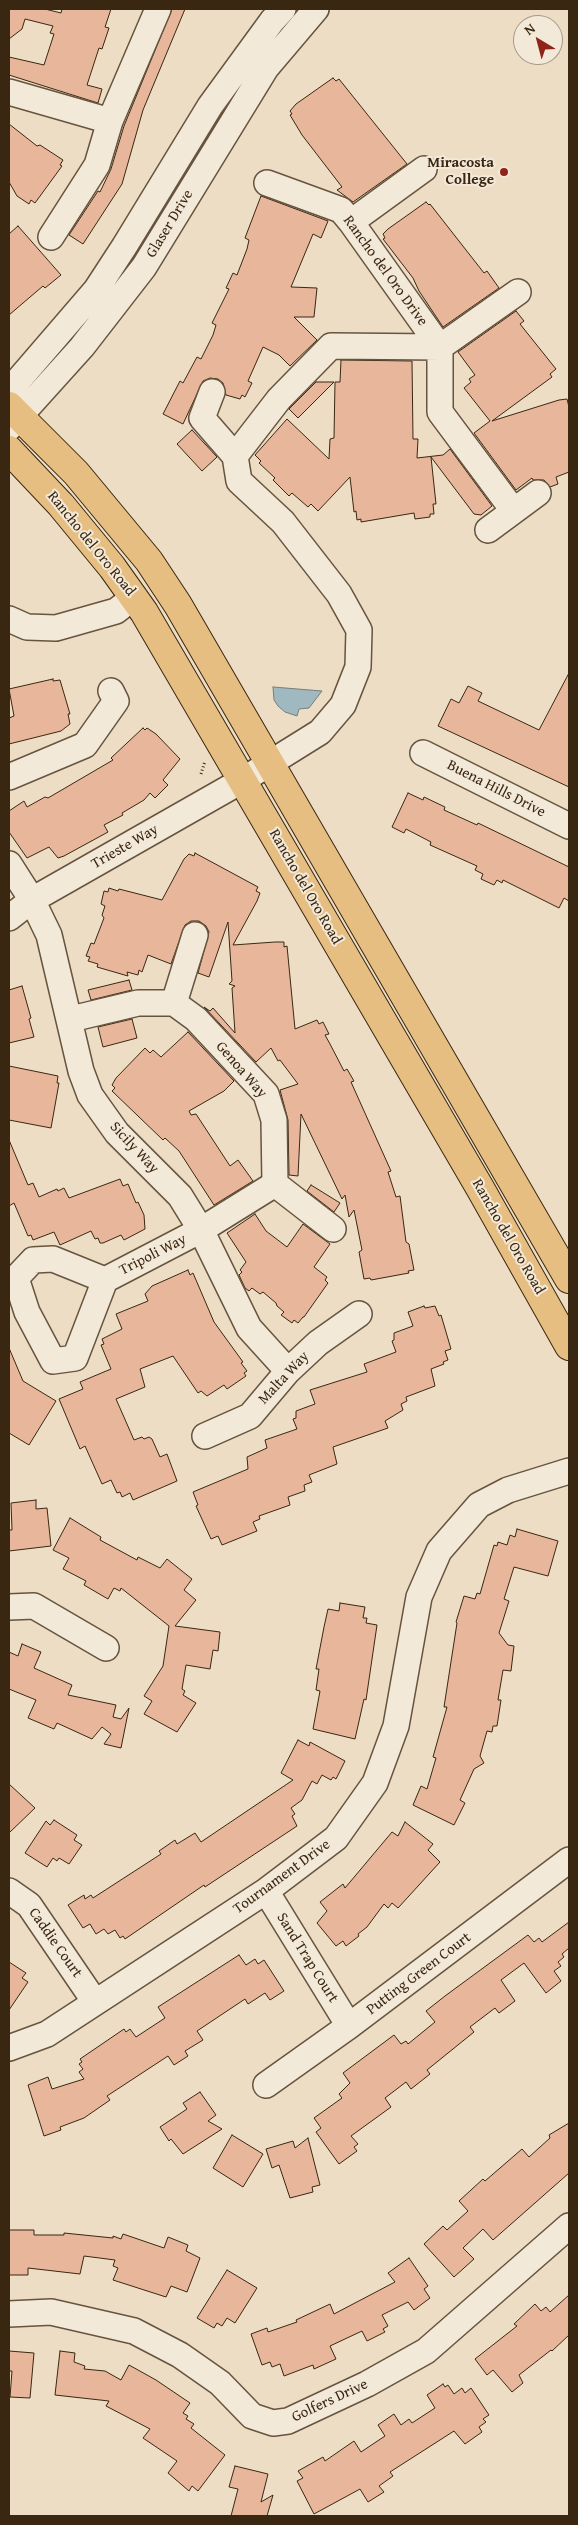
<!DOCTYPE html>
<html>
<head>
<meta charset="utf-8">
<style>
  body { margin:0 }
  #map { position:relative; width:578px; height:2525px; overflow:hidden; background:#ecddc4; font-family:"Gentium Book Plus",serif }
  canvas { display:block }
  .frame { position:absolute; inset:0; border:10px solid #3a2711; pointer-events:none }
  .north { position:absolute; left:513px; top:15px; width:50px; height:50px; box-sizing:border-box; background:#f3e9d9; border:1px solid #a99b89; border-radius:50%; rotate:323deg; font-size:14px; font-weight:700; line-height:20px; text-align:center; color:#3a2711 }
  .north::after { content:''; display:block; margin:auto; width:18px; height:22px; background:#8f2418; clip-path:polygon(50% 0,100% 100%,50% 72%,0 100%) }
</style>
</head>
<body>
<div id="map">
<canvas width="578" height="2525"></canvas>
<div class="frame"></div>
<div class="north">N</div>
</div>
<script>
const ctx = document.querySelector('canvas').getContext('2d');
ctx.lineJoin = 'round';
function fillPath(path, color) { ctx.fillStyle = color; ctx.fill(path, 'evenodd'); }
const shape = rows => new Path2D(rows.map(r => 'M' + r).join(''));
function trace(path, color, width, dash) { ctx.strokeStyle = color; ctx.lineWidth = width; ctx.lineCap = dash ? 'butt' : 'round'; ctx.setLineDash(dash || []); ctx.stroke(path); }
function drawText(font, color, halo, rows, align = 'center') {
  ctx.font = font + ' "Gentium Book Plus",serif'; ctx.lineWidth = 4; ctx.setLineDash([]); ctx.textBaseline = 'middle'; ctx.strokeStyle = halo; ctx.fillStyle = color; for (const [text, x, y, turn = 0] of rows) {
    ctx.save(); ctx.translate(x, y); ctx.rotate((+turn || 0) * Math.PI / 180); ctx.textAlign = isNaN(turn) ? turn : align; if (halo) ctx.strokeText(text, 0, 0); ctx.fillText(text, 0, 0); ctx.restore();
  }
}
const water = shape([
  [273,687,322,691,309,708,299,709,297,716,285,712,278,706,274,700,273,687]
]);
const building = shape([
  [9,9,45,9,61,13,62,9,111,9,105,27,109,28,102,49,99,48,87,85,102,89,98,103,9,75,9,57,44,65,54,34,50,33,53,26,25,19,22,29,9,39,9,9],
  [172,9,185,9,143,110,122,184,83,244,69,235,98,191,100,192,111,169,124,126,172,9],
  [333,78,336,81,339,79,407,164,353,202,337,190,342,187,302,135,290,115,292,114,290,111,296,104,333,78],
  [9,124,37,146,40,145,63,160,60,165,62,166,35,203,31,200,29,204,17,196,9,182,9,124],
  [261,196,328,221,321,238,313,234,291,287,317,288,314,317,294,317,317,340,290,366,279,355,263,347,248,381,252,383,245,397,242,395,240,399,226,395,223,383,218,379,210,378,203,381,183,424,163,414,180,381,183,383,197,357,201,359,213,335,216,325,212,323,229,289,226,288,233,273,237,275,247,249,249,240,245,238,261,196],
  [426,202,429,205,430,204,484,273,487,271,499,288,443,327,419,291,413,278,383,239,385,238,383,234,388,229,426,202],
  [18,226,61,275,45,288,43,286,9,315,9,234,18,226],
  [516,311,524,321,520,324,556,369,550,374,552,377,492,421,559,400,567,399,569,407,569,472,556,477,558,484,550,487,544,480,533,480,532,478,516,490,474,433,490,421,464,388,471,382,469,379,475,375,458,352,516,311],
  [341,360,412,361,413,439,418,439,417,458,443,455,450,449,492,506,481,515,474,514,431,457,436,504,433,504,434,514,430,514,430,517,415,519,414,513,361,522,361,519,357,520,356,511,354,512,350,477,318,511,311,504,308,507,292,493,289,496,273,480,275,478,259,463,261,461,255,455,287,419,329,459,330,439,334,438,335,382,340,382,341,360],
  [316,382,334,382,298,418,289,409,316,382],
  [192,430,217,457,202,471,177,444,192,430],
  [569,673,569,787,438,726,451,699,459,703,468,686,482,693,478,701,539,730,569,673],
  [53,679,53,681,60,680,70,714,68,714,70,724,61,731,9,744,9,718,14,716,9,689,53,679],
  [143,728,145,730,147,728,156,734,180,759,163,780,168,785,155,798,150,793,144,800,122,813,123,815,104,825,108,832,64,856,58,858,49,847,27,858,9,832,9,811,24,801,27,807,45,797,48,798,113,760,111,758,143,728],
  [408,793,423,800,424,797,445,807,444,810,477,825,478,823,569,867,569,901,564,898,559,908,503,880,502,883,497,880,494,885,481,879,483,874,475,870,477,866,430,845,431,842,406,829,404,833,392,827,408,793],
  [195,853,258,887,256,891,260,893,257,901,233,945,275,942,284,942,284,947,287,946,295,1029,317,1020,319,1024,323,1022,329,1034,325,1035,330,1044,344,1071,347,1069,354,1081,351,1082,391,1171,388,1172,396,1197,400,1196,406,1242,409,1244,413,1265,414,1270,408,1271,409,1273,371,1280,370,1278,364,1279,359,1252,362,1250,354,1210,349,1217,345,1195,342,1199,301,1114,298,1176,289,1175,288,1120,280,1090,298,1084,280,1060,278,1061,271,1048,256,1062,204,1007,210,1011,213,1008,235,1033,232,988,235,986,229,984,232,981,228,922,209,977,198,973,209,932,206,926,199,921,191,921,185,925,171,964,148,955,142,972,139,970,138,975,127,972,128,976,97,967,98,964,88,961,90,957,86,956,91,943,94,944,104,918,102,915,105,906,101,904,104,891,108,892,109,888,118,891,119,889,162,900,184,859,189,854,194,856,195,853],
  [129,980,132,990,91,1000,88,990,129,980],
  [22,986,31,1018,29,1019,34,1037,9,1043,9,990,22,986],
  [132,1019,137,1038,103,1047,98,1027,132,1019],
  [188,1032,234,1081,224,1091,189,1111,191,1115,196,1114,230,1166,238,1160,253,1181,214,1205,179,1151,165,1138,163,1140,112,1091,115,1088,112,1085,116,1078,145,1048,150,1053,153,1050,161,1057,188,1032],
  [9,1066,58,1076,57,1083,59,1083,51,1128,9,1120,9,1066],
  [9,1140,28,1185,33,1183,39,1197,57,1189,58,1191,64,1188,69,1198,120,1179,123,1186,128,1184,136,1203,138,1202,144,1215,145,1229,124,1240,121,1235,103,1243,100,1243,98,1238,95,1239,91,1231,60,1245,54,1232,33,1240,31,1235,28,1236,14,1203,9,1206,9,1140],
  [311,1185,340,1203,334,1212,307,1191,311,1185],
  [255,1214,266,1231,287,1247,303,1224,330,1244,314,1267,327,1277,325,1280,328,1283,304,1317,303,1317,298,1323,294,1320,292,1323,281,1315,284,1312,277,1306,276,1303,263,1292,260,1294,252,1288,249,1291,245,1288,239,1275,242,1272,240,1270,246,1262,227,1233,255,1214],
  [188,1270,190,1275,193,1273,214,1322,243,1362,241,1363,247,1371,244,1373,246,1376,227,1389,224,1385,207,1396,201,1391,198,1393,173,1356,140,1369,145,1387,116,1399,134,1440,142,1437,144,1439,149,1437,152,1439,160,1457,167,1454,177,1481,133,1500,130,1493,122,1497,120,1492,117,1493,111,1480,102,1484,85,1446,80,1449,59,1399,83,1389,80,1382,111,1369,101,1345,104,1344,102,1339,122,1329,116,1314,148,1301,145,1294,152,1286,188,1270],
  [424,1306,425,1308,435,1306,439,1316,441,1315,451,1349,445,1351,448,1360,443,1362,444,1364,431,1369,435,1386,406,1397,407,1401,401,1404,403,1410,385,1421,388,1428,333,1447,337,1464,309,1475,312,1482,304,1485,305,1491,288,1497,290,1505,259,1516,260,1519,253,1522,257,1531,222,1545,218,1536,211,1539,196,1506,198,1505,193,1492,248,1469,247,1457,267,1448,265,1440,297,1429,293,1419,296,1418,296,1411,315,1404,310,1390,367,1372,364,1364,396,1352,392,1341,394,1340,394,1333,413,1326,408,1312,424,1306],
  [9,1348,23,1381,56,1401,29,1445,9,1433,9,1348],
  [36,1500,36,1509,47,1508,51,1546,9,1551,9,1530,12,1530,11,1503,36,1500],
  [70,1518,101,1537,100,1540,137,1560,138,1557,160,1568,167,1559,192,1579,184,1590,196,1600,175,1626,220,1632,218,1651,213,1650,210,1669,186,1665,182,1689,185,1691,183,1695,196,1703,177,1732,144,1714,152,1701,144,1696,163,1666,169,1626,121,1588,120,1591,114,1588,108,1599,84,1585,86,1581,63,1569,69,1558,53,1550,70,1518],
  [517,1529,558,1541,548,1576,514,1567,504,1599,509,1601,499,1633,508,1645,514,1646,511,1671,503,1670,498,1700,501,1700,497,1726,493,1726,492,1732,487,1731,480,1756,484,1763,474,1769,460,1800,465,1803,454,1825,413,1805,421,1786,427,1789,436,1758,433,1757,447,1707,444,1707,457,1623,456,1622,464,1596,475,1599,477,1593,480,1594,494,1545,497,1546,498,1542,507,1545,510,1535,515,1537,517,1529],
  [340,1603,365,1607,363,1618,367,1618,366,1623,377,1625,366,1700,364,1699,355,1739,313,1729,320,1691,316,1690,319,1669,316,1669,324,1627,328,1609,339,1611,340,1603],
  [22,1644,41,1652,34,1668,72,1685,68,1695,116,1705,113,1717,121,1719,129,1708,121,1748,104,1744,111,1734,102,1727,92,1739,57,1723,54,1729,28,1718,36,1700,9,1689,9,1652,18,1656,22,1644],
  [298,1740,309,1746,310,1742,345,1761,336,1779,333,1777,331,1780,322,1775,317,1784,312,1781,302,1800,291,1808,295,1814,292,1816,297,1826,205,1887,204,1885,125,1939,123,1936,120,1938,115,1930,108,1934,104,1929,96,1934,90,1924,83,1928,68,1905,84,1895,85,1899,91,1895,93,1898,161,1854,159,1851,175,1840,177,1844,195,1833,201,1842,293,1780,281,1773,298,1740],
  [9,1784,35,1808,9,1833,9,1784],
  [54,1820,77,1835,74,1840,82,1845,69,1864,59,1858,57,1861,53,1858,47,1867,25,1853,46,1821,50,1825,54,1820],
  [405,1822,433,1844,428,1850,440,1862,398,1908,392,1903,388,1908,384,1904,367,1927,358,1934,359,1936,346,1946,343,1941,336,1946,317,1923,327,1911,320,1902,343,1884,345,1888,392,1832,398,1836,405,1822],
  [569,1922,569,1948,562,1954,564,1957,558,1962,561,1966,554,1971,561,1981,546,1993,524,1963,501,1980,515,2001,499,2013,495,2008,470,2027,474,2032,427,2070,430,2074,411,2089,406,2082,385,2098,391,2107,351,2136,358,2144,354,2147,357,2151,339,2164,316,2132,321,2128,314,2118,342,2098,339,2094,350,2083,343,2073,394,2035,401,2044,406,2041,408,2044,435,2022,426,2011,445,1996,528,1935,534,1942,539,1938,542,1942,569,1922],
  [239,1955,246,1965,255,1959,258,1964,264,1960,284,1991,270,2000,265,1993,248,2004,245,1999,197,2031,203,2040,185,2051,188,2056,174,2065,168,2056,107,2096,110,2100,84,2118,60,2127,61,2130,44,2136,28,2085,48,2077,52,2089,84,2079,79,2072,83,2069,79,2064,82,2062,80,2059,124,2029,126,2032,130,2029,136,2037,165,2018,158,2007,239,1955],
  [9,1962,26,1973,22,1978,28,1982,9,2010,9,1962],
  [200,2092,216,2115,208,2121,222,2129,183,2154,171,2139,169,2141,160,2127,187,2109,183,2103,200,2092],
  [569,2123,569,2173,493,2240,483,2229,463,2248,474,2259,454,2277,424,2244,443,2226,447,2230,468,2211,459,2201,483,2179,485,2181,522,2149,529,2157,550,2138,549,2135,569,2123],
  [232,2135,263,2154,243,2187,213,2168,232,2135],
  [308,2138,320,2185,312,2187,313,2192,290,2198,279,2165,272,2168,266,2149,293,2141,295,2148,308,2138],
  [9,2230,34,2230,34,2235,64,2235,64,2233,113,2238,113,2236,121,2239,123,2234,164,2248,168,2237,188,2245,186,2251,200,2258,187,2292,171,2286,166,2297,113,2280,118,2268,113,2266,115,2260,84,2256,80,2274,28,2268,28,2275,9,2275,9,2230],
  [409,2258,428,2286,424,2289,430,2298,414,2310,408,2302,382,2315,388,2326,383,2329,385,2332,367,2341,362,2331,330,2346,336,2359,314,2369,313,2365,284,2376,280,2364,272,2367,270,2362,262,2365,251,2334,267,2328,268,2332,297,2322,296,2320,330,2304,334,2314,395,2282,388,2273,409,2258],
  [227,2270,257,2288,235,2323,227,2318,222,2326,217,2323,214,2328,197,2318,227,2270],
  [569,2295,569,2335,552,2351,551,2350,519,2375,523,2383,512,2392,493,2370,487,2375,475,2359,517,2326,514,2324,535,2304,541,2311,546,2307,550,2312,569,2295],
  [9,2351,34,2353,30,2398,10,2397,12,2371,9,2371,9,2351],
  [60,2351,75,2353,74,2362,85,2366,84,2369,105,2371,121,2380,129,2365,156,2380,190,2403,183,2413,188,2416,186,2419,194,2424,191,2428,225,2455,198,2491,192,2486,189,2491,168,2473,177,2461,143,2438,150,2429,106,2406,109,2401,55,2395,60,2351],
  [443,2384,445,2387,448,2385,454,2394,462,2388,465,2393,471,2388,489,2415,483,2419,486,2422,479,2427,482,2432,465,2444,454,2431,390,2472,393,2476,379,2486,384,2492,368,2502,360,2489,314,2514,297,2481,303,2478,298,2471,323,2457,325,2461,354,2441,361,2452,385,2436,378,2425,394,2414,401,2425,409,2419,412,2423,435,2408,427,2395,443,2384],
  [235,2466,268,2474,261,2502,273,2495,267,2516,231,2516,238,2489,229,2487,235,2466]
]);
const path = shape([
  [201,774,205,761]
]);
const minor = shape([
  [9,92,110,121],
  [267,183,341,210,351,222,440,347,440,412,513,510],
  [351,222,424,169],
  [51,237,97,165,110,121,158,9],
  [9,391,96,290,124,247,210,106,272,21,283,9],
  [212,392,202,418,235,456],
  [9,428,82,347,144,267,266,68,316,9],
  [488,530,538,493],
  [9,619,27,627,56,628,116,611,134,597],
  [423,753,569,826],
  [9,777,85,745,116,701,111,691],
  [9,864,32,900,49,935,81,1071,90,1095,117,1133,180,1196,201,1230,249,1328,288,1371],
  [9,918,32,900,243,780,320,732,343,705,358,667,359,630,339,594,283,522,239,481,235,456,279,399,331,346,440,347,518,292],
  [174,1003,195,935],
  [71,1019,138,1003,174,1003,196,1019,266,1094,274,1120,275,1184,201,1230,105,1280,53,1259,33,1260,16,1278,27,1312,53,1361,75,1358,105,1280],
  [275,1184,333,1229],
  [205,1436,250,1416,288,1371,318,1343,359,1314],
  [9,1607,34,1606,106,1648],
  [9,1891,29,1905,95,2002],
  [266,1891,349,2026],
  [9,2048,47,2034,266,1891,336,1838,375,1783,396,1726,419,1597,439,1551,479,1505,508,1490,569,1471],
  [266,2085,349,2026,569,1860],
  [9,2314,51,2312,134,2331,180,2355,220,2383,252,2416,273,2423,288,2421,367,2384,426,2351,569,2226]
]);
const major = shape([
  [9,406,76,473,149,561,178,605,569,1279],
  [9,450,61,505,112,567,144,612,480,1188,569,1346]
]);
const markers = [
  [504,172,5,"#8f2418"]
];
const poiNames = [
  ["Miracosta",494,163],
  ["College",494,180]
];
const streetNames = [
  ["Glaser Drive",170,224,-59],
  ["Rancho del Oro Drive",385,271,54],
  ["Rancho del Oro Road",91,544,51],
  ["Buena Hills Drive",496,789,27],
  ["Trieste Way",125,847,-30],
  ["Rancho del Oro Road",305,887,60],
  ["Genoa Way",241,1070,49],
  ["Sicily Way",134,1148,47],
  ["Rancho del Oro Road",508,1237,60],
  ["Tripoli Way",153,1255,-27],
  ["Malta Way",284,1378,-47],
  ["Tournament Drive",282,1877,-36],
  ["Caddie Court",55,1943,55],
  ["Sand Trap Court",307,1958,58],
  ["Putting Green Court",419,1974,-37],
  ["Golfers Drive",330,2401,-25]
];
fillPath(water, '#a0b8c0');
trace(water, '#777e7a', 1);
fillPath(building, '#e8b69a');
trace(building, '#3a2711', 1);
trace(minor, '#66543e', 28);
trace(major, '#3a2711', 30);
trace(path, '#3a2711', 3, [1, 2.5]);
trace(minor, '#f3e9d9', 25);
trace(major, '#e6be82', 28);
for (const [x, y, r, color] of markers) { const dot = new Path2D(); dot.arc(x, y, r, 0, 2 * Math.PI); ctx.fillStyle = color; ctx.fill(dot); trace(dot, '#f3e9d9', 2); }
drawText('bold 15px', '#3a2711', '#f3e9d9', poiNames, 'right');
drawText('15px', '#3a2711', '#f3e9d9', streetNames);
</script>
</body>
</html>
